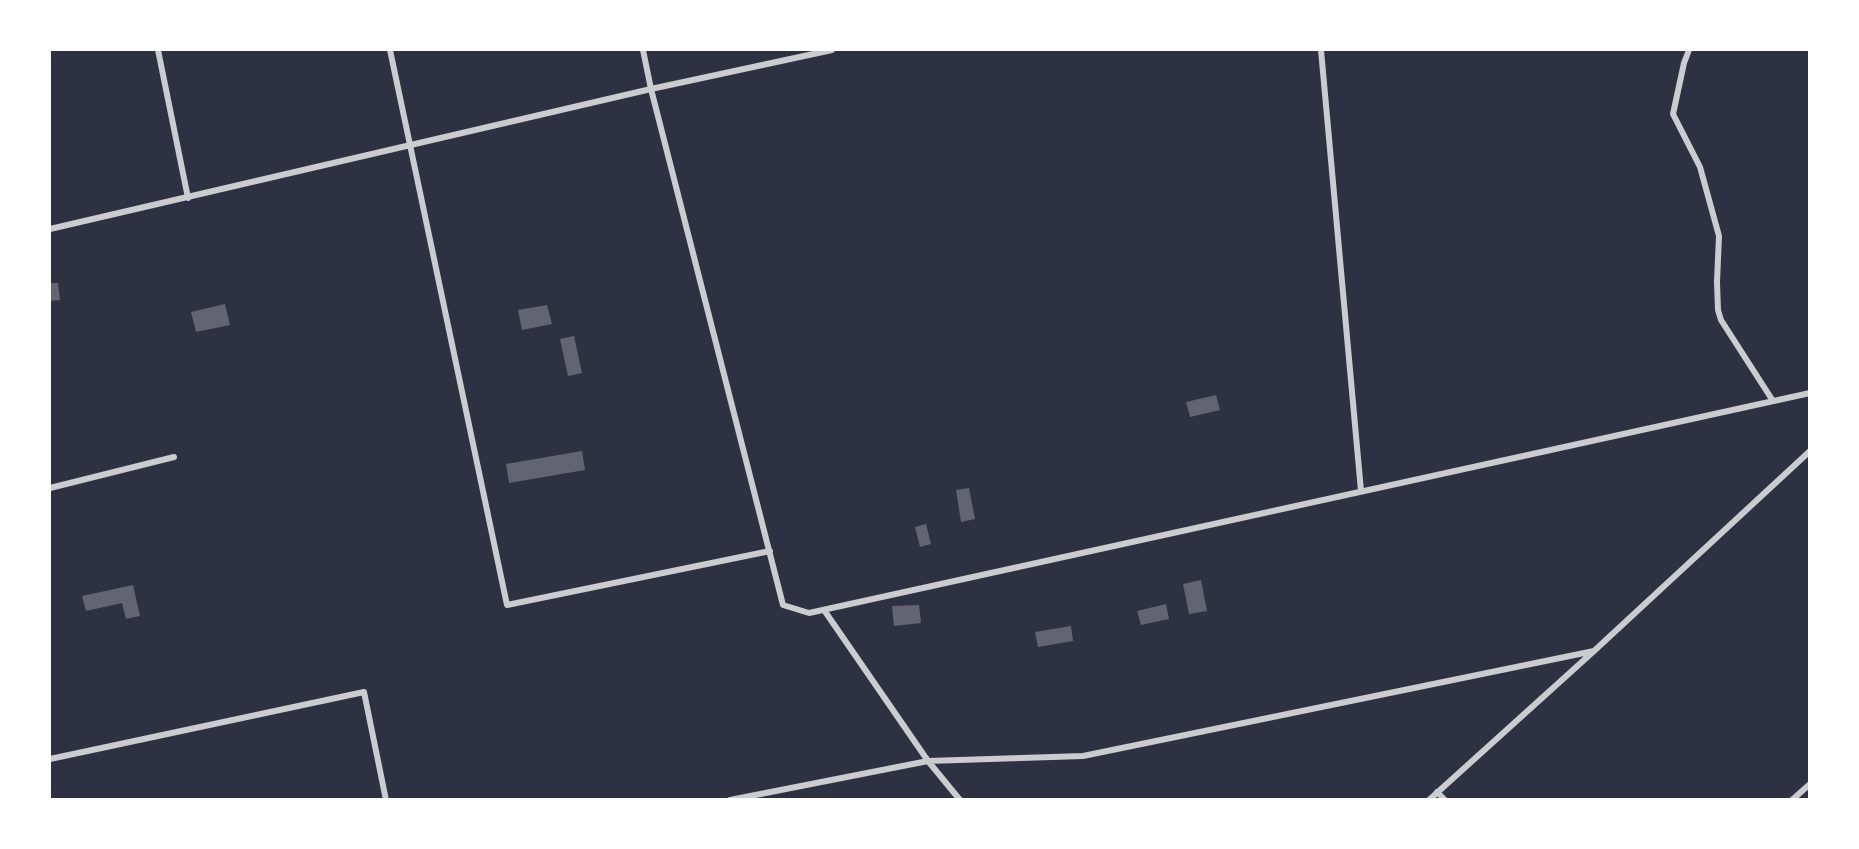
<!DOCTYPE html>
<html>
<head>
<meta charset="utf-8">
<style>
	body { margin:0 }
	#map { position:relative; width:1859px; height:849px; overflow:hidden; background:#2d3142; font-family:"Asap Condensed",sans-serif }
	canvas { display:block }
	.frame { position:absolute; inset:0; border:51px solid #fff; pointer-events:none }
</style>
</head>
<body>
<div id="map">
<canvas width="1859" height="849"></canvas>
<div class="frame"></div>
</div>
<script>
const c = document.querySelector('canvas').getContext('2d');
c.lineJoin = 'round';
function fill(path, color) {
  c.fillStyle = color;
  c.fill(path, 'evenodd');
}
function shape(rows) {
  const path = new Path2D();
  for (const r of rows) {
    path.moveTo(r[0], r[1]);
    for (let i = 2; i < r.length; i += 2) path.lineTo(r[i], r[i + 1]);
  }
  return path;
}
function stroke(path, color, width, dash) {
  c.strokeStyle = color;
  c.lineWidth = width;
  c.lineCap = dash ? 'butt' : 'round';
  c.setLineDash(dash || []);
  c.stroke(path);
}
const building = shape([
	[50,283,58,283,60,300,50,301],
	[225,304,230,325,196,332,191,312],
	[547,305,552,324,522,330,518,310],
	[574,336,582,373,568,376,560,339],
	[1216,395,1220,410,1190,417,1186,402],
	[582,451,585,470,509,483,506,464],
	[969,488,975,519,961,522,956,490],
	[926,524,931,544,920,547,915,527],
	[1201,580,1207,611,1189,614,1183,584],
	[133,585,140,616,126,619,122,603,86,611,82,596],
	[1166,604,1169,619,1141,625,1137,611],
	[919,605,921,623,894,626,892,606],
	[1071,626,1073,641,1038,647,1035,632]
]);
const minor = shape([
	[158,50,188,198],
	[390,50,507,605,770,551],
	[643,50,651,89,783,605,809,613,1810,393],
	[1321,50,1361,491],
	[1689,50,1684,63,1673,114,1700,167,1719,236,1717,282,1718,310,1721,320,1773,401],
	[50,229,651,89,832,50],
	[50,488,174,457],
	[824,610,928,761,960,800],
	[50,759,364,692,386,800],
	[1437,792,1445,800],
	[730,800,928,761,1083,756,1594,651],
	[1429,800,1594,651,1810,451],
	[1792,800,1810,784]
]);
fill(building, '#626471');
stroke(minor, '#caccd0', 6);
</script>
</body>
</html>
